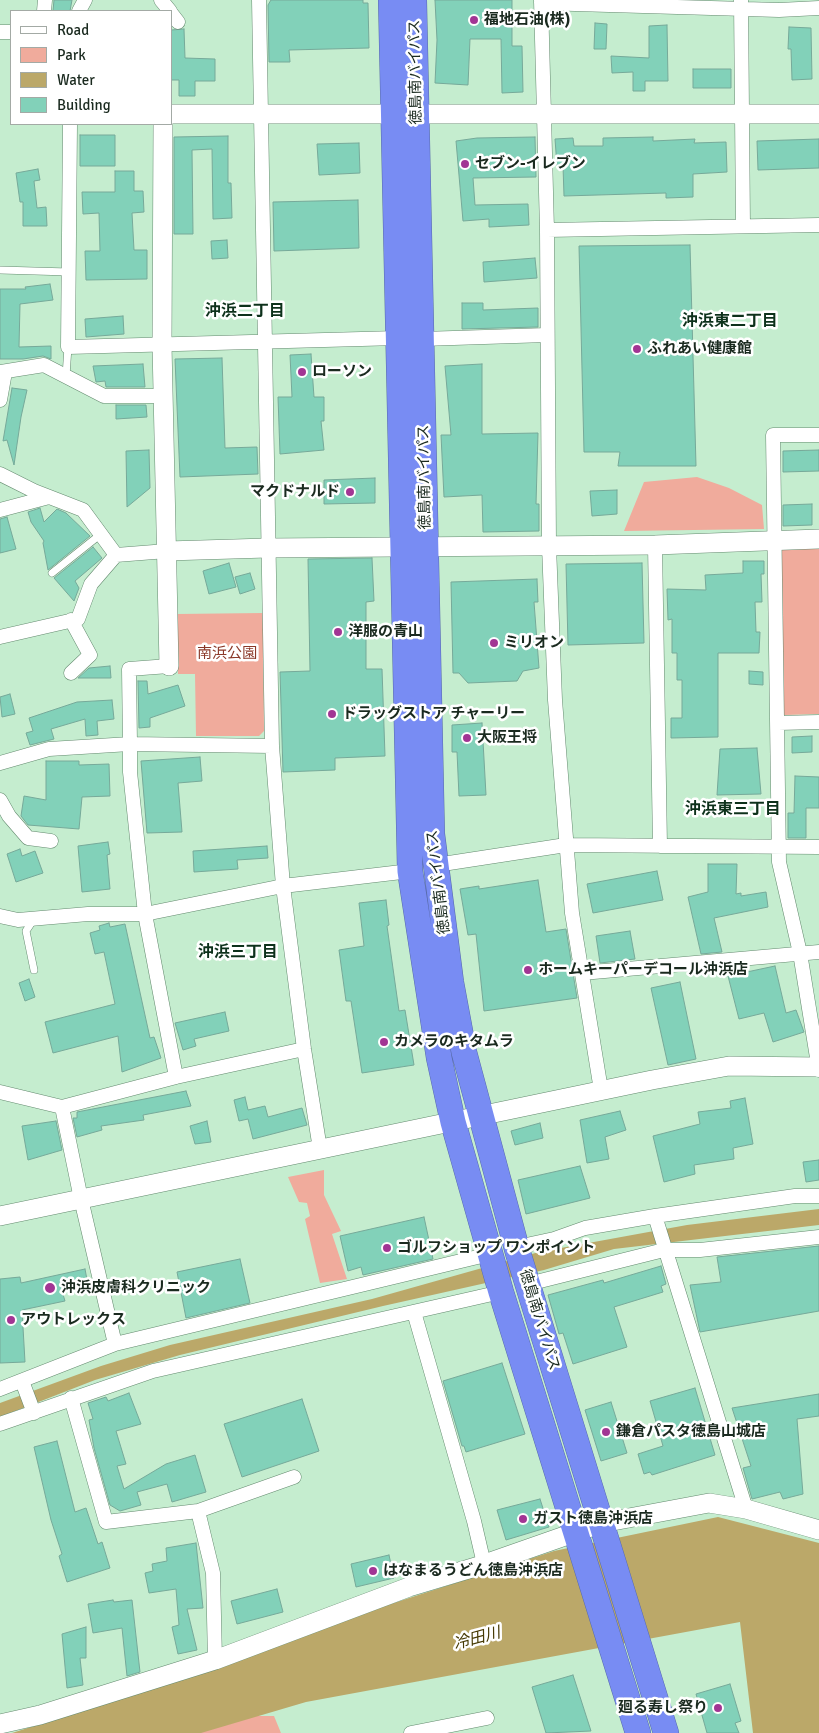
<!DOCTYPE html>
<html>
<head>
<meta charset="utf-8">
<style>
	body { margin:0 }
	#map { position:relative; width:819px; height:1733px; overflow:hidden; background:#c5edcf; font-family:Signika,sans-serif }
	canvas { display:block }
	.legend { position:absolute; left:10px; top:10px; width:162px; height:115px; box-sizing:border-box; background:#fff; border:1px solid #a3aaa5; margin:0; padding:6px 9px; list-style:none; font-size:15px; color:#1a2a1f }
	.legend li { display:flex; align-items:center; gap:10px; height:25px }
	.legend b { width:25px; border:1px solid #a3aaa5 }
</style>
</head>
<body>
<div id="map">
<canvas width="819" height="1733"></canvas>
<ul class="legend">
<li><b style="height:6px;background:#fff"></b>Road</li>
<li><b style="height:14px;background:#f0ab9c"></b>Park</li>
<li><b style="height:14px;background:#bba869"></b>Water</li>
<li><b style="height:14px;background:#82d1b9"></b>Building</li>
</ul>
</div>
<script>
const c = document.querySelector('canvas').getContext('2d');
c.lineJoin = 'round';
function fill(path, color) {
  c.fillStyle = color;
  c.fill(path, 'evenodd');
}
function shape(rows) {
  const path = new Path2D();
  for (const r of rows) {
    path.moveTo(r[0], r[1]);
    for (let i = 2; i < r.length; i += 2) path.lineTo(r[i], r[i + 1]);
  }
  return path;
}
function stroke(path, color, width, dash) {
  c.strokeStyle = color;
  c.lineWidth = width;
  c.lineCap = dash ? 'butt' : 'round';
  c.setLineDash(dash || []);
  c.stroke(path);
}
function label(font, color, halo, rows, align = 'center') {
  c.font = font + ' Signika,"Noto Sans JP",sans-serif';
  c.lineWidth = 5;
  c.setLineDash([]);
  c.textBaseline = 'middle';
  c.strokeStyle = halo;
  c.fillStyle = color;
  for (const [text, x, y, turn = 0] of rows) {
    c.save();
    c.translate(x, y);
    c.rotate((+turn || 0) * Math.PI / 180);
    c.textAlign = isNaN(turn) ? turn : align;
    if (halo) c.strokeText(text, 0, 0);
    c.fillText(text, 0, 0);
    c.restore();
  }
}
const green = shape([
	[697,477,729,488,762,505,764,529,624,531,644,482],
	[778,546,819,546,819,714,784,715],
	[263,613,264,731,259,736,196,736,195,674,178,674,177,614],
	[324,1170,324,1195,341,1231,332,1234,347,1279,320,1283,305,1219,310,1216,307,1203,299,1202,288,1177],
	[256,1716,274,1716,281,1733,198,1733]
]);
const water = shape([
	[819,1209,819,1225,614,1249,544,1270,383,1306,180,1355,95,1380,0,1417,0,1403,101,1366,170,1345,372,1299,539,1252,687,1225],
	[718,1517,819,1543,819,1733,753,1733,740,1622,306,1702,201,1733,12,1733,210,1670,363,1613,554,1551]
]);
const building = shape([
	[54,0,72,0,70,11,53,11,54,0],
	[271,0,363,0,363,3,368,3,369,48,289,50,290,62,269,62,268,5,271,0],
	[435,0,512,0,512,46,522,46,523,92,502,93,501,39,470,39,468,85,435,83,437,40,435,0],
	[595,23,607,24,606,49,594,49,595,23],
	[667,25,668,81,645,81,645,91,633,91,633,72,612,73,611,56,649,58,649,26,667,25],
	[789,27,811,28,812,79,792,80,791,49,788,49,789,27],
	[184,29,185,58,215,59,215,81,195,81,195,96,179,96,179,80,171,80,171,30,184,29],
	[693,69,731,69,731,88,693,88,693,69],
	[80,135,115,135,115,166,80,166,80,135],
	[228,136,228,183,231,183,232,218,213,219,212,149,192,150,193,234,174,234,174,137,228,136],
	[535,137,536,177,473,178,475,205,528,204,529,225,489,227,489,219,463,221,456,141,477,138,535,137],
	[653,137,653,141,695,139,694,143,726,142,727,172,693,174,693,197,666,198,666,193,564,196,563,166,557,166,555,139,573,138,574,146,603,146,603,138,653,137],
	[819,139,819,168,758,170,757,141,819,139],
	[359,143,360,173,319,175,317,144,359,143],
	[38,169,40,180,34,181,37,208,46,207,47,226,23,226,23,202,20,202,16,173,38,169],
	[115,171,134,171,134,191,143,191,144,212,132,213,134,250,147,250,147,279,86,280,85,251,100,251,99,213,83,214,82,192,115,192,115,171],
	[358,200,359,248,274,251,273,202,358,200],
	[227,240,228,258,212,259,211,241,227,240],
	[690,245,696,466,618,466,620,452,584,452,579,246,690,245],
	[535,258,537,278,484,282,483,262,535,258],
	[50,284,53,300,20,304,19,347,51,346,51,359,43,356,23,359,0,359,0,289,26,289,25,287,50,284],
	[462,303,483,303,483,310,538,308,538,327,462,329,462,303],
	[123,316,124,334,86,337,85,319,123,316],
	[311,354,314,397,324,397,324,421,321,421,324,450,280,454,278,397,292,397,290,355,311,354],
	[222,358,225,448,257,447,258,474,180,477,175,359,222,358],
	[143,364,145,387,106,387,105,381,96,382,93,366,143,364],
	[482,364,482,434,538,433,536,504,539,504,539,531,483,532,482,495,444,497,441,435,451,435,445,366,482,364],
	[12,388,27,390,21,417,14,465,7,440,3,441,12,388],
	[116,405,146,405,147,417,116,419,116,405],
	[149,450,150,488,127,507,126,451,149,450],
	[819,450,819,471,783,472,783,451,819,450],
	[375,478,375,503,324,504,324,480,375,478],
	[617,490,617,514,592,516,590,491,617,490],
	[812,504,812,525,783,526,783,505,812,504],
	[40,508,44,522,57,509,66,513,90,536,48,570,43,543,44,541,31,522,28,512,40,508],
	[7,517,16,549,0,553,0,519,7,517],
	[93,547,102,558,75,581,79,588,74,601,54,578,93,547],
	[372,558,374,601,366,602,366,669,382,669,385,756,335,758,335,770,283,772,280,672,310,671,308,559,372,558],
	[743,561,764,561,764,574,761,574,762,602,755,602,756,632,760,632,759,653,718,653,718,737,671,738,671,718,682,718,682,680,677,680,677,653,672,653,672,619,668,620,667,589,706,590,705,575,743,573,743,561],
	[229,563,236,587,209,594,203,571,229,563],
	[642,563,644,643,568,645,566,564,642,563],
	[250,573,255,589,240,594,235,577,250,573],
	[537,579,538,602,534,602,539,668,523,671,517,681,468,683,459,673,453,673,451,582,537,579],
	[110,666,111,678,78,678,89,668,110,666],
	[749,671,763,672,763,685,749,684,749,671],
	[138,681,147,681,148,694,178,685,185,706,150,718,150,727,139,728,138,681],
	[10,694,15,714,2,717,0,697,10,694],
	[112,700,114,719,97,721,98,735,86,736,85,719,51,729,54,739,30,745,26,733,33,731,29,718,77,702,112,700],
	[482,723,486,795,459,796,457,752,452,752,452,725,482,723],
	[812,736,812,752,792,753,792,737,812,736],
	[757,748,761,794,717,795,720,749,757,748],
	[200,757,202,781,178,783,182,832,147,833,141,761,200,757],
	[46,761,79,761,79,765,109,764,110,796,82,797,79,829,28,825,21,816,24,796,46,800,46,761],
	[795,776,819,777,819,808,806,808,806,838,788,838,788,813,794,813,795,776],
	[108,842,110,854,107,855,110,889,82,892,78,846,108,842],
	[267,846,268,858,237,860,238,869,194,872,193,851,267,846],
	[20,849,22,856,35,851,43,873,16,882,7,854,20,849],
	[708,864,737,864,736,894,741,893,741,896,766,892,768,907,714,918,722,952,701,954,688,897,708,892,708,864],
	[657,871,663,900,593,913,587,884,657,871],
	[538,880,546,932,566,929,577,998,484,1011,476,934,468,935,460,889,479,886,479,889,538,880],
	[386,900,389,925,387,926,399,1011,405,1010,414,1065,362,1073,351,1001,346,1001,339,950,364,946,359,903,386,900],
	[109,923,110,927,125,924,150,1038,154,1037,161,1058,122,1072,118,1036,53,1053,45,1022,115,1004,104,952,95,954,90,933,100,930,99,926,109,923],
	[630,931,635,959,600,963,596,936,630,931],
	[775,966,786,1013,796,1010,804,1032,773,1042,764,1013,739,1019,728,976,775,966],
	[29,979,35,997,25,1001,19,983,29,979],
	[680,982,696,1059,668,1065,651,988,680,982],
	[225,1012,229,1031,194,1039,196,1046,183,1050,175,1023,225,1012],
	[186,1091,191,1106,143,1115,144,1120,101,1126,102,1130,77,1137,73,1118,77,1118,77,1112,186,1091],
	[245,1097,248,1110,265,1106,268,1117,302,1108,307,1125,253,1139,248,1119,239,1121,234,1100,245,1097],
	[745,1098,753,1144,733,1148,734,1159,694,1165,695,1174,664,1182,653,1136,700,1124,698,1112,731,1108,730,1101,745,1098],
	[620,1111,626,1130,605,1137,609,1159,587,1163,580,1120,620,1111],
	[56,1121,62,1150,28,1160,22,1126,56,1121],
	[207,1121,211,1142,195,1144,190,1126,207,1121],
	[540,1123,543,1138,515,1145,511,1131,540,1123],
	[819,1160,819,1180,806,1182,803,1162,819,1160],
	[580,1166,590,1198,526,1214,518,1180,580,1166],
	[424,1217,433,1259,363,1275,361,1267,348,1271,340,1236,424,1217],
	[819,1246,819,1311,700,1332,690,1285,721,1282,717,1257,819,1246],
	[240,1259,250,1303,186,1318,177,1272,240,1259],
	[661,1266,666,1284,661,1286,663,1292,614,1307,627,1347,573,1364,563,1333,559,1334,548,1295,603,1280,604,1283,661,1266],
	[85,1269,88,1285,62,1291,65,1301,22,1310,25,1362,0,1363,0,1279,20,1277,21,1283,85,1269],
	[502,1363,525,1434,466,1452,464,1446,462,1446,443,1381,502,1363],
	[695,1388,715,1455,652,1475,650,1472,644,1474,638,1454,663,1446,650,1401,695,1388],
	[129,1393,141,1424,116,1431,126,1464,117,1466,124,1489,166,1464,195,1455,206,1492,172,1502,167,1484,137,1492,141,1505,120,1511,110,1505,94,1448,89,1420,93,1419,88,1403,106,1397,108,1401,129,1393],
	[819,1394,819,1416,797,1419,803,1494,783,1499,780,1492,752,1499,743,1468,751,1466,732,1408,819,1394],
	[302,1399,319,1451,242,1477,224,1424,302,1399],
	[611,1402,627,1453,601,1461,585,1410,611,1402],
	[57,1441,75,1512,86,1508,98,1544,102,1542,110,1568,67,1582,59,1556,62,1554,51,1520,34,1447,57,1441],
	[540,1499,549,1527,506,1540,497,1510,540,1499],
	[196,1543,203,1608,187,1609,197,1650,178,1654,172,1627,179,1625,176,1589,149,1593,145,1573,153,1571,152,1564,167,1561,166,1548,196,1543],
	[389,1555,394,1578,356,1587,351,1564,389,1555],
	[277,1589,283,1612,237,1624,231,1601,277,1589],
	[113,1600,114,1602,132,1600,140,1672,127,1676,122,1628,93,1633,88,1604,113,1600],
	[86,1627,86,1658,80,1658,83,1685,67,1688,62,1634,86,1627],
	[573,1675,591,1731,546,1733,532,1687,573,1675],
	[730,1684,741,1721,735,1723,739,1733,707,1733,696,1694,730,1684]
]);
const lane = shape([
	[0,270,69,272],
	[66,376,68,347],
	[52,573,101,534],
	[34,919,26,931,34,970]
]);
const street = shape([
	[161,0,170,11],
	[259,0,272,746,283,886,304,1049,320,1149],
	[541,0,547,230,549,546,555,700,572,913,601,1090],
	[741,0,743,226],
	[541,3,779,10,819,8],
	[44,11,45,0],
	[79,11,85,0],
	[171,13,178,22],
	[0,32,11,32],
	[70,124,68,347,398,338],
	[547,230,819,225],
	[422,339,547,335],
	[0,372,44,365,104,396,163,396],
	[0,400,5,372],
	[819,435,773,435,779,862,800,953,819,1070],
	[0,474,34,491,83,510,116,555,167,551],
	[0,510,49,497],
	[655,545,660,846],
	[71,620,90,655,71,673],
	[0,637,78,619,91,584,116,555],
	[169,666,129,669,130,744,130,772,145,914,176,1077],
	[778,723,819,722],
	[0,763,49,749,130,744,272,746],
	[0,800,9,816,28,838,51,841],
	[436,865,566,845,819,847],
	[0,916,18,920,88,914,145,914,283,886,410,871],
	[582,973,819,952],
	[0,1092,62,1107],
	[655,1216,746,1509],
	[517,1247,554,1239,585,1228,655,1216,795,1196,819,1196],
	[528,1284,664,1250,700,1250,819,1237],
	[414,1312,474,1521,484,1564],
	[115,1344,81,1199,62,1107,176,1077,304,1049],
	[22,1381,34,1413],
	[0,1389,115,1344,490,1254],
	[71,1398,106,1522,198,1511,213,1573,215,1660],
	[0,1424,153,1371,501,1292],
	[198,1511,294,1477],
	[411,1733,487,1718]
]);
const secondary = shape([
	[171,114,819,114],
	[163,124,162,345,169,666],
	[167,551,267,548,655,545,819,539],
	[0,1216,652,1080,729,1066,819,1067],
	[0,1724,40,1715,215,1660,409,1587,482,1565,602,1523,709,1503,746,1509,819,1530]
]);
const highway = shape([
	[391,0,410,871,439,1058,453,1122,501,1292,638,1733],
	[414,0,432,834,451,982,464,1052,518,1253,666,1733]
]);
const markers = [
	[474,20,5,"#a23594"],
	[465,164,5,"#a23594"],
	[637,349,5,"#a23594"],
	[302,372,5,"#a23594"],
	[350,492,5,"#a23594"],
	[338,632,5,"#a23594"],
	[494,643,5,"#a23594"],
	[332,714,5,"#a23594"],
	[467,738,5,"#a23594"],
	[528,970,5,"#a23594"],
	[384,1042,5,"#a23594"],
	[387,1248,5,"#a23594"],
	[50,1288,6,"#a23594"],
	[11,1320,5,"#a23594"],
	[606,1432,5,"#a23594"],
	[523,1519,5,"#a23594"],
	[373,1571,5,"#a23594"],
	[718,1708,5,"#a23594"]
];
const poiNames = [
	["福地石油(株)",484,20],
	["セブン-イレブン",475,164],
	["ふれあい健康館",647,349],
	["ローソン",312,372],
	["マクドナルド",340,492,"right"],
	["洋服の青山",348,632],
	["ミリオン",504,643],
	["ドラッグストア チャーリー",342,714],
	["大阪王将",477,738],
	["ホームキーパーデコール沖浜店",538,970],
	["カメラのキタムラ",394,1042],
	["ゴルフショップ ワンポイント",397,1248],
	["沖浜皮膚科クリニック",61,1288],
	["アウトレックス",21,1320],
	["鎌倉パスタ徳島山城店",616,1432],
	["ガスト徳島沖浜店",533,1519],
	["はなまるうどん徳島沖浜店",383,1571],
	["廻る寿し祭り",708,1708,"right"]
];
const streetNames = [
	["徳島南バイパス",416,72,-91],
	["徳島南バイパス",425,477,-91],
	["徳島南バイパス",439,882,-97],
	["徳島南バイパス",539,1320,73]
];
const parkNames = [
	["南浜公園",227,654]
];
const neighbourhoodNames = [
	["沖浜二丁目",245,312],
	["沖浜東二丁目",730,322],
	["沖浜東三丁目",733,810],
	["沖浜三丁目",238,953]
];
const waterNames = [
	["冷田川",477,1639,-15]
];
fill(green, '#f0ab9c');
fill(water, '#bba869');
fill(building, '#82d1b9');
stroke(building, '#76a999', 1);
stroke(lane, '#648a6f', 8);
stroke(street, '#648a6f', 15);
stroke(secondary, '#648a6f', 20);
stroke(highway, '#576aa9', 26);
stroke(lane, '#fff', 7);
stroke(street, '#fff', 14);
stroke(secondary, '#fff', 19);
stroke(highway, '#788cf3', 25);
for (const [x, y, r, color] of markers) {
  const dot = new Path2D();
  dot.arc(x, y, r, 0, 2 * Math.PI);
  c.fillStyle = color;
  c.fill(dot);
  stroke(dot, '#fff', 2);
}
label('bold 15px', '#1a2a1f', '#fff', poiNames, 'left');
label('15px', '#1a2a1f', '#fff', streetNames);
label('15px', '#8b3929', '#fff', parkNames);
label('bold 16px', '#0d311b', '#fff', neighbourhoodNames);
label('italic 16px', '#463903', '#fff', waterNames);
</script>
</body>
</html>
